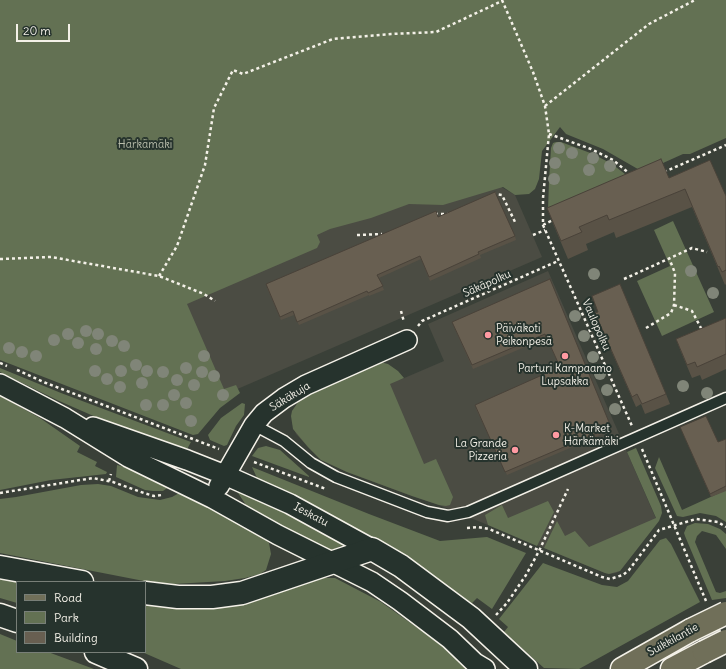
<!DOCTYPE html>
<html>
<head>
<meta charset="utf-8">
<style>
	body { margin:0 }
	#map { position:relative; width:726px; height:669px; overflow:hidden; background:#3a4038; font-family:Delius,sans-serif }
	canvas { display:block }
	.legend { position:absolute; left:16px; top:581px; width:130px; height:72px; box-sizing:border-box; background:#26332d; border:1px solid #787f78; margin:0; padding:5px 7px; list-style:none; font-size:12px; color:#f4f1e8 }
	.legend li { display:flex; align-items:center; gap:8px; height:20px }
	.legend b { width:20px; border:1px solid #787f78 }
	.scale { position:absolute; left:16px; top:24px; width:54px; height:18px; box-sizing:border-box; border:2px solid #f4f1e8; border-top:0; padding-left:5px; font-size:12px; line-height:14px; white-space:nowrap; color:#f4f1e8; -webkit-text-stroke:3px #26332d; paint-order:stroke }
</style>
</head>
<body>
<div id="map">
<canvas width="726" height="669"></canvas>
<ul class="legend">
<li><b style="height:5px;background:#706f59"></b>Road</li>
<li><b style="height:11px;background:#637153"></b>Park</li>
<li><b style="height:11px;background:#685f51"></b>Building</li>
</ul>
<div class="scale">20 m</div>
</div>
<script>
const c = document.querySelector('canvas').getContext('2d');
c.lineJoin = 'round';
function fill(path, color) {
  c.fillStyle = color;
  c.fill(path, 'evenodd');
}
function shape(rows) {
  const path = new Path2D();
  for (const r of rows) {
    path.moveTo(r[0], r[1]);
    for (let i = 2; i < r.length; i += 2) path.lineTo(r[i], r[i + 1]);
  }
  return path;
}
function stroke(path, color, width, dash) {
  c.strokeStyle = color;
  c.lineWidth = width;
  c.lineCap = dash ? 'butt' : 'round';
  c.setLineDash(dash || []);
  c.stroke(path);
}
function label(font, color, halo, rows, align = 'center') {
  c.font = font + ' Delius,sans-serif';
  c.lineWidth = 4;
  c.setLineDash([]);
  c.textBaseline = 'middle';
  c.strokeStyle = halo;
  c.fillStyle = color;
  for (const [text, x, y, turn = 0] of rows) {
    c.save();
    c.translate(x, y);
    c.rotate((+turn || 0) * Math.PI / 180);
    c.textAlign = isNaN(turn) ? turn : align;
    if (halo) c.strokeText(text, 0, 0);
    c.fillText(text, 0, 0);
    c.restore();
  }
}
const built = shape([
	[464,165,515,195,542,257,219,397,173,291],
	[548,271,657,521,620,571,616,573,609,574,605,573,439,505,412,496,347,472,321,460,308,447,296,434,292,423,292,411,299,401,402,379,444,361,428,324]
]);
const green = shape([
	[0,0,726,0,726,138,690,154,683,154,643,172,603,149,566,134,560,127,542,151,539,179,535,189,529,194,515,195,503,187,443,205,409,204,371,218,330,229,317,235,320,242,317,248,187,304,224,389,236,385,240,393,220,408,198,434,193,435,0,360],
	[556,142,561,142,593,154,612,164,625,174,630,181,552,215,549,213,548,210,549,181,551,148,553,143],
	[673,221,714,312,662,336,637,281,670,266,654,230],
	[380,362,388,364,398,371,404,378,390,384,424,464,436,459,453,497,450,505,446,506,439,505,412,496,347,472,321,460,308,447,293,429,291,416,292,411,299,401,310,393],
	[0,368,61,393,191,442,185,453,114,425,57,400,0,372],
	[0,396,40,418,80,446,77,452,97,462,95,466,107,472,106,474,51,480,0,490],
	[242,403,245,404,244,415,236,426,227,445,224,446,210,440,208,435,221,418],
	[266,446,280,450,309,476,309,477,252,456,258,448],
	[636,448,661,506,662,513,659,521,620,571,609,574,605,573,544,548,557,521,565,536,575,531,589,547,656,518,627,452],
	[659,457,682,510,726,490,726,522,716,516,700,513,683,517,677,516,655,468],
	[117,465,136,470,170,486,163,491,153,491,145,490,116,477],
	[252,467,369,514,440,541,487,537,526,553,492,609,477,598,472,603,269,486,257,478],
	[98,484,111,486,138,497,160,500,172,497,181,492,264,536,269,543,271,554,266,570,260,574,245,578,225,581,174,584,149,582,0,553,0,499,16,497,81,485],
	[241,490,345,541,343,545,330,551,323,550,252,511,246,505,238,493,238,491],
	[548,501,554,512,537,546,488,525,485,515,502,505,508,518],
	[695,523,708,524,720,529,726,534,726,549,716,535,702,531,697,536,695,542,716,592,720,593,726,591,726,598,712,600,685,536,684,533,687,526],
	[666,538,671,544,700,602,579,669,544,668,504,632,508,627,499,619,543,563,602,585,617,587,628,581,660,540],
	[0,575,38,582,17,582,17,603,0,598],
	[318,578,335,578,381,602,440,644,467,669,181,669,142,652,145,652,145,602],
	[0,634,17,641,17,652,48,652,94,669,0,669]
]);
const path = shape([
	[502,0,533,72,545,106,549,134,543,198,543,225,632,426],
	[545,106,649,24,695,0],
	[549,134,591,149,613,160,630,174],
	[664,172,726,145],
	[493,195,495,194,502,195,516,224],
	[435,214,448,214],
	[543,225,553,220],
	[357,235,382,234],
	[533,235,545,230],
	[0,259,51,257,159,276,204,294,215,301],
	[159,276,177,246,205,165,214,108,233,70,243,74,333,39,391,34,436,32,502,1],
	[624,279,692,248,707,252],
	[674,305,692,311,702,330],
	[401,311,404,322],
	[418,326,422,321,558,261],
	[646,328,671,313,674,305,675,273,669,258],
	[0,363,7,366],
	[17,370,46,383,219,449],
	[642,449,706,601],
	[254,462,326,489],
	[109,481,111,474],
	[0,493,93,478,113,482,144,493,154,496,162,495],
	[467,528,478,527,489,529,602,577,610,579,623,575,629,570,659,530,696,519,718,522,726,527],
	[496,615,507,603,526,575,539,551,568,489]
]);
const service = shape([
	[254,425,284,441,311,463,336,477,427,512,448,516,468,512,726,398]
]);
const minor = shape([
	[0,384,65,418,128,457,212,498,278,535,372,582,400,601,450,639,475,663,485,669],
	[93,427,187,460,225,475,290,504,372,549],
	[219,486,254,425,264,413,284,398,306,385,407,340]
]);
const secondary = shape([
	[0,567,82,582],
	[145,593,178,597,212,597,242,593,372,549,401,566,471,618,526,669],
	[0,615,17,621],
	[96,652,136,669]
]);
const primary = shape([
	[622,669,691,630],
	[672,669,704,652]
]);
const primaryBridge = shape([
	[691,630,726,613],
	[704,652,726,641]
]);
const trees = [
	[559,148],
	[572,153],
	[593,158],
	[555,163],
	[610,166],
	[589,170],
	[554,179],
	[691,271],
	[594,274],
	[713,293],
	[575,316],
	[86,331],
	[68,334],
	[98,334],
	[584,336],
	[54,340],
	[112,341],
	[78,343],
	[124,346],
	[9,348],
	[96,349],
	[22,352],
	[36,356],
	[204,356],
	[593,357],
	[136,365],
	[186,368],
	[95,371],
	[121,371],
	[147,371],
	[163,372],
	[202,372],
	[600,374],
	[214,376],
	[107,379],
	[177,380],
	[142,383],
	[194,385],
	[683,386],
	[120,387],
	[607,390],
	[707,393],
	[174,395],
	[223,395],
	[186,403],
	[146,405],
	[163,405],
	[615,409],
	[191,421]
];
const wall = shape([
	[669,178,726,196,726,284,725,285,692,207,616,238,614,232,586,244,588,250,568,259,554,226,547,208],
	[438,217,515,236,516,240,480,255,481,258,430,281,421,259,379,278,384,290,369,296,369,295,299,325,294,315,281,320,267,288],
	[550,279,612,430,507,475,476,409,560,367,546,338,473,369,453,325],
	[592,296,666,394,670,404,645,414,641,404,636,407,599,323,595,313,598,312],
	[726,318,726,369,702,380,700,375,692,378,681,352,676,339],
	[682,431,718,442,726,439,726,491,711,497]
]);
const building = shape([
	[661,159,669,178,710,160,726,196,726,271,726,270,722,272,719,266,718,267,685,189,609,220,607,215,579,227,582,232,561,241,547,208,661,159],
	[495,192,515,236,478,252,479,254,429,277,420,256,377,275,383,286,368,293,367,291,297,322,293,311,280,317,266,284,436,211,438,217,495,192],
	[550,279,611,427,505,472,475,405,560,367,545,334,472,365,452,322,550,279],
	[620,284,666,394,642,404,637,394,632,397,595,313,598,312,592,296,620,284],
	[726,318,726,354,697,367,695,362,687,365,676,339,726,318],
	[706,416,718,442,726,439,726,486,710,494,680,427,706,416]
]);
const markers = [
	[488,335,4,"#ff9aa2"],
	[565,356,4,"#ff9aa2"],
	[556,435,4,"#ff9aa2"],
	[515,450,4,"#ff9aa2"]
];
const parkNames = [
	["Härkämäki",145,145]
];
const streetNames = [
	["Säkäpolku",487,284,-24],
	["Vaulopolku",596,325,66],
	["Säkäkuja",290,397,-32],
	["Ieskatu",311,515,28],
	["Suikkilantie",673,640,-29]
];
const poiNames = [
	["Päiväkoti",496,329],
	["Peikonpesä",496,342],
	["Parturi Kampaamo",565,369,"center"],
	["Lupsakka",565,382,"center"],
	["K-Market",564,429],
	["Härkämäki",564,442],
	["La Grande",507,444,"right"],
	["Pizzeria",507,457,"right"]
];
fill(built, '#4b4c43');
fill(green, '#637153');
stroke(service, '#f4f1e8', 13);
stroke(minor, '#f4f1e8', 22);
stroke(secondary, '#f4f1e8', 25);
stroke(primary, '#f4f1e8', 25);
stroke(path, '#f4f1e8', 2.5, [3, 3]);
stroke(service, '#26332d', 10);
stroke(minor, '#26332d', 19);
stroke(secondary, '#26332d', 22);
stroke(primary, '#706f59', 22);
stroke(primaryBridge, '#f4f1e8', 25, []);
stroke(primaryBridge, '#706f59', 22);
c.fillStyle = '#808578';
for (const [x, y] of trees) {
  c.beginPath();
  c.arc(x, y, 6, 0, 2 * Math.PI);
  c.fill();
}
fill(wall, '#595246');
fill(building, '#685f51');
stroke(building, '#494239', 1);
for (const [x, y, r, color] of markers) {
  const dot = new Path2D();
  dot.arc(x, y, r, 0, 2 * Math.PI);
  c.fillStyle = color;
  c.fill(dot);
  stroke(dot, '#26332d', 1.5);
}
label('11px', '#babeac', '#26332d', parkNames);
label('11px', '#f4f1e8', '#26332d', streetNames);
label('11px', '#f4f1e8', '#26332d', poiNames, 'left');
</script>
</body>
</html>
